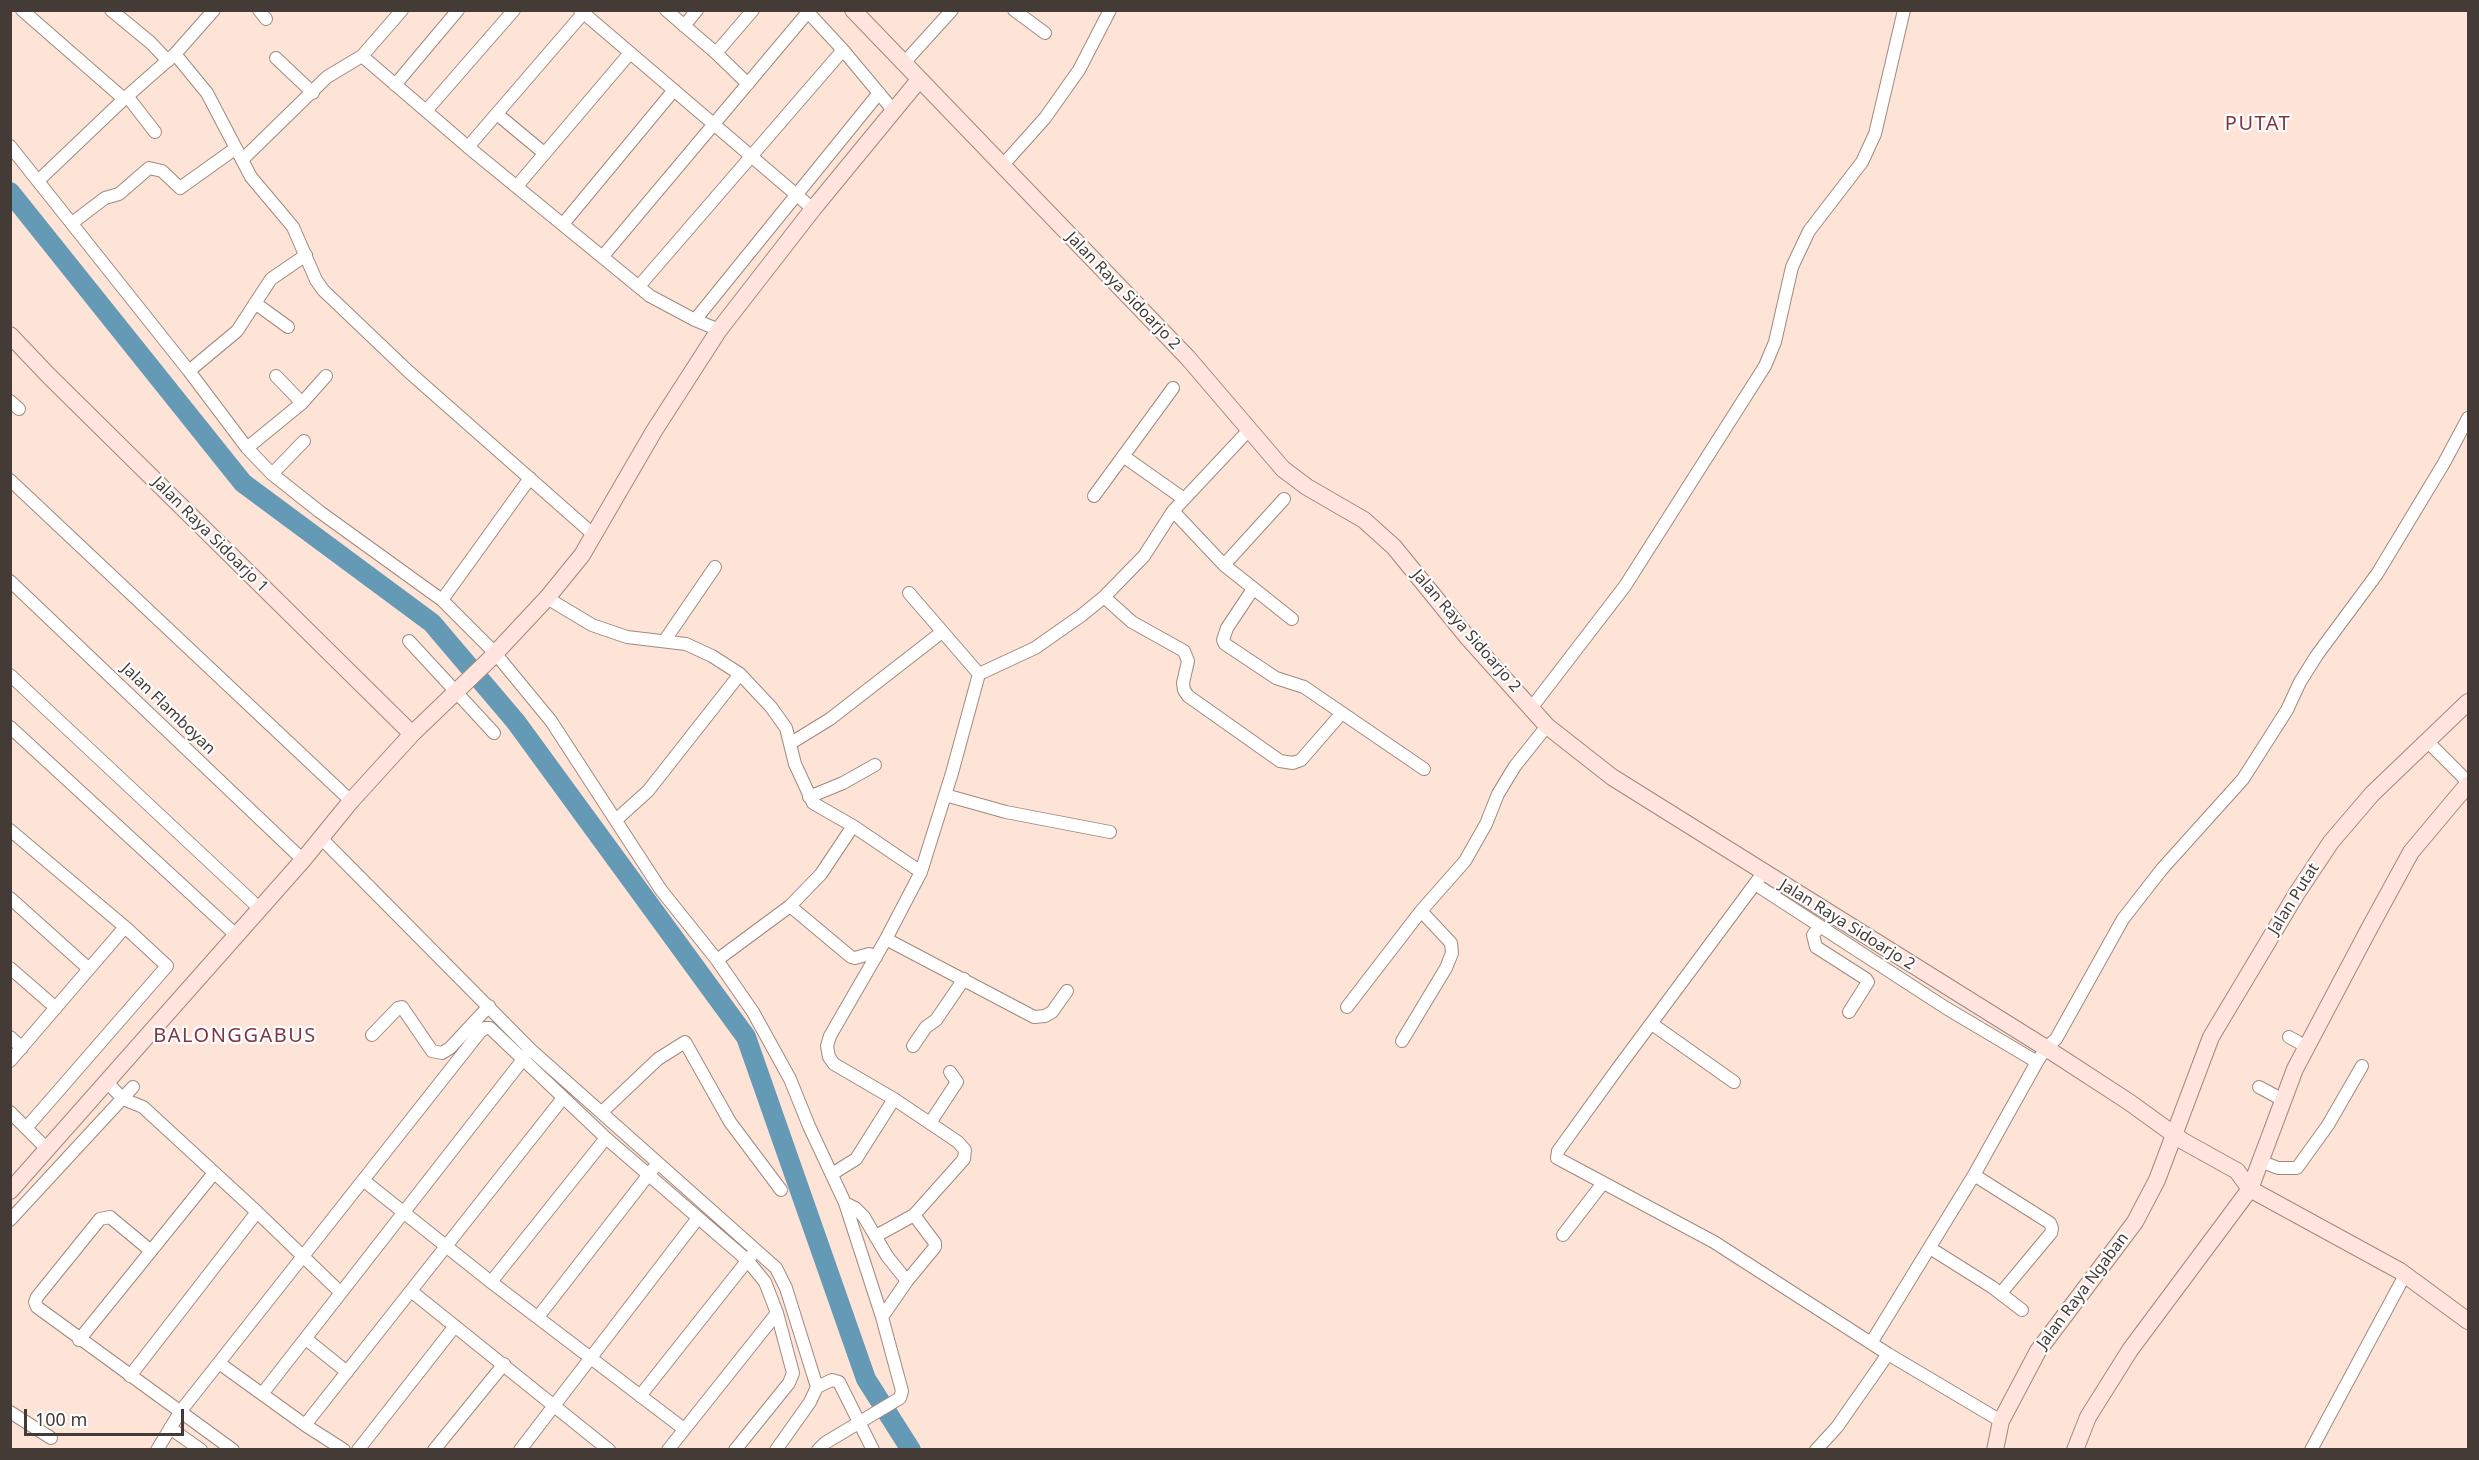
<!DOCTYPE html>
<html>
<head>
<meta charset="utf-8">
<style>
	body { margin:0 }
	#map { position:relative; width:2479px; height:1460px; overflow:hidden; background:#fde4d7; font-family:"Noto Sans",sans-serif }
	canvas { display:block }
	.frame { position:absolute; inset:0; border:12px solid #453b36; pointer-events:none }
	.scale { position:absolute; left:24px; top:1409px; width:160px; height:27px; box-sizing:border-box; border:3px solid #453b36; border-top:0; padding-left:8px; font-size:18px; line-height:21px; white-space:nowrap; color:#453b36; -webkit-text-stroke:4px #fff; paint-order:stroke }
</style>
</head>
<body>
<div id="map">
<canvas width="2479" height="1460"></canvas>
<div class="frame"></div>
<div class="scale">100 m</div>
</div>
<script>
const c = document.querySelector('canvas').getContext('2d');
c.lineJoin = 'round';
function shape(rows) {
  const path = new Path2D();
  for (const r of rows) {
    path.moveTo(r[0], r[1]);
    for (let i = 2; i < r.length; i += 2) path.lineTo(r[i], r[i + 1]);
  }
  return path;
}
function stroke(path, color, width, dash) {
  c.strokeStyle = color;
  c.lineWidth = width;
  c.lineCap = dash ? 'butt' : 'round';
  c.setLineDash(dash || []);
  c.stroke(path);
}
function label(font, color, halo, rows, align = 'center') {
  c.font = font + ' "Noto Sans",sans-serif';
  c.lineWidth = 4.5;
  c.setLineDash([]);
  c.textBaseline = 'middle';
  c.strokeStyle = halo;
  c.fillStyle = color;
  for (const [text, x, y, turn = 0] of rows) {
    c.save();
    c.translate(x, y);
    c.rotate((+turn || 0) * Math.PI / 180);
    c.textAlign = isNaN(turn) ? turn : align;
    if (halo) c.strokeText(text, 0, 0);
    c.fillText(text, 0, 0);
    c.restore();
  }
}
const river = shape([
	[10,192,243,483,432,623,516,722,746,1037,866,1379,911,1450]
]);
const street = shape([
	[22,10,124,99,175,54,207,93,251,177,293,227,316,280,323,290,409,372,594,535],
	[111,10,151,43,168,61],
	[259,10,266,19],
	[580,10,813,209],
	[666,10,716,53,748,84],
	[806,10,843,50,893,110],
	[1014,10,1045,33],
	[684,26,697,10],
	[716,53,753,10],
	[175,54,214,10],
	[362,56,468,147,650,296,695,320,719,330],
	[276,58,313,93],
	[903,64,952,10],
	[395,85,458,10],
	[127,96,155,132],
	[426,111,514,10],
	[497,114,544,153],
	[10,146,189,371,247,448,272,474,320,512,442,600,495,653,551,721,661,890,717,960,753,1012,790,1079,809,1126,845,1203,882,1317,902,1391,900,1398,825,1443,818,1450],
	[468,147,586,10],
	[242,160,327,77,362,56,402,10],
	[1002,166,1045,118,1079,70,1110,10],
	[39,180,124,99],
	[517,186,630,53],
	[72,223,105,198,119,194,149,168,162,171,180,188,236,148],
	[563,224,674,90],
	[603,256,808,12],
	[640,285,843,50],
	[255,303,288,327],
	[695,320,879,93],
	[189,371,237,331,271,279,306,255],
	[276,376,302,403],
	[10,401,19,409],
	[247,448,302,403,326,376],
	[1123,456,1184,499],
	[272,474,304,441],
	[10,480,351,801],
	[1094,496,1173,388],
	[1284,499,1224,565,1292,619],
	[1173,511,1224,565],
	[10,581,303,860],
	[1253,589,1227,628,1223,640,1225,644,1276,678,1304,687,1424,769],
	[909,593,979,674],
	[1104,597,1132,622,1184,651,1188,661,1183,683,1184,690,1188,696,1280,761,1293,763,1301,760,1341,714],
	[547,598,592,625,627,637,686,644,712,656,740,674,771,707,786,728,795,764,813,803,853,826,921,872],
	[442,600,530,478],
	[665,640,715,567],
	[409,641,494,733],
	[10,675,259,908],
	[1532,707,1625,586,1765,366,1775,342,1792,267,1809,231,1862,162,1875,134,1904,10],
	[10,727,236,935],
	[2427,741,2468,782],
	[791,743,830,719,942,632],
	[945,795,1006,812,1110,832],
	[809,797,843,783,875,765],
	[617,819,648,791,740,674],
	[10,830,125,927,167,966,27,1127],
	[321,838,531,1050,776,1268,786,1288,817,1387],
	[1763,873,1618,1068,1558,1151,1557,1158,1714,1242,1888,1354,2001,1421],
	[1755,884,1946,1008,2037,1062],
	[10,898,89,969],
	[790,906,851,957,855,958,869,954,876,957],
	[1820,926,1813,935,1816,947,1866,979,1868,982,1849,1012],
	[886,939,1034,1017,1045,1016,1052,1012,1067,991],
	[717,960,790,906,821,874,853,826],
	[10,968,56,1008],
	[1347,1007,1421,911,1465,861,1486,824,1498,794,1515,766,1547,726],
	[1652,1024,1734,1082],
	[372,1035,398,1008,402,1007,432,1051,442,1053,450,1048,489,1006],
	[10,1037,22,1048],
	[2289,1037,2307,1047],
	[1402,1041,1446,968,1452,953,1451,943,1421,911],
	[913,1046,926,1027,936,1020,964,979],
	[10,1061,125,927],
	[106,1081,123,1099,143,1107,257,1212,340,1292],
	[2259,1087,2283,1100],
	[10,1112,48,1150],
	[602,1112,658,1059,685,1042,730,1122,781,1190],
	[930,1123,957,1082,950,1072],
	[2260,1161,2278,1168,2297,1168,2328,1125,2362,1066],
	[832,1174,856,1159,894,1099],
	[1974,1175,2050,1223,2052,1228,2051,1233,2001,1293],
	[363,1180,491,1282,684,1429],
	[845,1203,855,1208,864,1217,887,1256,907,1281],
	[10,1220,133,1087],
	[1563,1235,1603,1183],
	[876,1236,914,1215,964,1159,965,1150,958,1142,894,1099,834,1064,829,1057,827,1046,830,1036,886,939,921,872,952,773,979,674,1035,648,1082,615,1104,597,1144,556,1173,511,1248,431],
	[1930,1248,1992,1287,2022,1310],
	[151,1251,110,1217,100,1219,37,1297,35,1302,37,1307,233,1450],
	[491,1282,606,1138],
	[411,1291,609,1450],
	[538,1317,653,1169],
	[882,1317,907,1281,935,1247,935,1243,914,1215],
	[306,1339,347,1372],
	[79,1340,214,1173],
	[1871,1343,1974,1175,2037,1062,2046,1048,2056,1039,2123,919,2162,869,2243,779,2287,710,2300,682,2317,655,2377,574,2444,463,2468,418],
	[219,1363,305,1425,344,1450],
	[130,1376,257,1212],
	[262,1394,528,1053],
	[640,1396,751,1256],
	[10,1412,51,1438],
	[305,1425,563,1098],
	[170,1428,201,1450],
	[157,1450,180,1412,480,1032,485,1028,490,1028,606,1138,747,1260,765,1282,777,1313,793,1373,789,1383,735,1450],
	[358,1450,455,1326],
	[434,1450,504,1364],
	[520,1450,698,1218],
	[668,1450,777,1313],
	[776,1450,810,1402,817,1387,832,1380,839,1382,873,1450],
	[1816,1450,1837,1427,1888,1354],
	[2311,1450,2405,1275]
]);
const secondary = shape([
	[853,10,1188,358,1283,469,1307,487,1364,520,1394,547,1468,638,1547,726,1612,777,2046,1048,2129,1102,2183,1141,2237,1171,2250,1189,2400,1271,2468,1321],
	[10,335,48,375,412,734],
	[10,1191,303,860,351,801,412,734,489,660,547,598,582,555,654,431,719,330,813,209,919,80],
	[1995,1450,2001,1421,2038,1351,2135,1222,2157,1180,2211,1037,2297,893,2331,842,2372,794,2468,702],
	[2075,1450,2088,1417,2130,1350,2250,1189,2295,1069,2369,929,2411,852,2468,784]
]);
const streetNames = [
	["Jalan Raya Sidoarjo 2",1123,291,46],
	["Jalan Raya Sidoarjo 1",210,535,45],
	["Jalan Raya Sidoarjo 2",1466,631,49],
	["Jalan Flamboyan",168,709,44],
	["Jalan Putat",2294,899,-58],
	["Jalan Raya Sidoarjo 2",1847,925,32],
	["Jalan Raya Ngaban",2083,1291,-53]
];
const quarterNames = [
	["PUTAT",2258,124],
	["BALONGGABUS",235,1036]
];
stroke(river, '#659ab6', 20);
stroke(street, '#a0897e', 14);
stroke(secondary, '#a0897e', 18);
stroke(street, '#fff', 12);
stroke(secondary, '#ffe5dd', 16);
label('16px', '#453b36', '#fff', streetNames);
c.letterSpacing = '1.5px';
label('20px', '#7e3644', '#fff', quarterNames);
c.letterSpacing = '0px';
</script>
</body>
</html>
